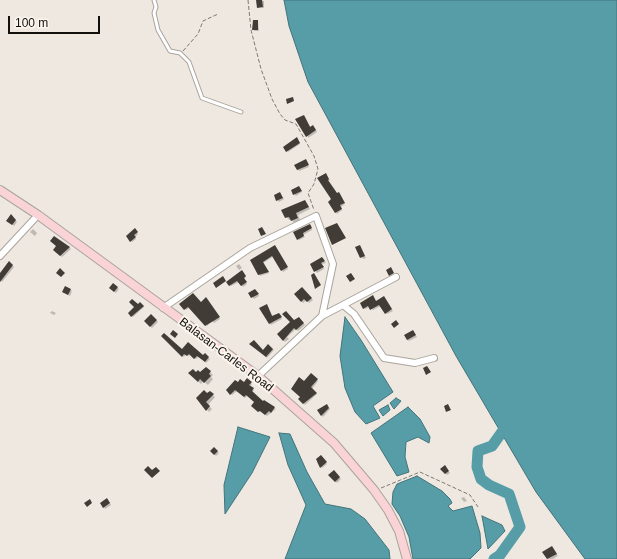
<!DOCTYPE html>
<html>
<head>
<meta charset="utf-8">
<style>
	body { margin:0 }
	#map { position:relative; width:617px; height:559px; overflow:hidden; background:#eee8e0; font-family:Arial,sans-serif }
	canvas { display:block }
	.scale { position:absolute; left:8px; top:16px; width:92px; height:18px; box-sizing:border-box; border:2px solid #12100d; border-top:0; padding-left:5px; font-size:12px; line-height:14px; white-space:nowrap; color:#12100d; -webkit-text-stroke:3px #fbf5ed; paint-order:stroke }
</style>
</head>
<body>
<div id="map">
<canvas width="617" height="559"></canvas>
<div class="scale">100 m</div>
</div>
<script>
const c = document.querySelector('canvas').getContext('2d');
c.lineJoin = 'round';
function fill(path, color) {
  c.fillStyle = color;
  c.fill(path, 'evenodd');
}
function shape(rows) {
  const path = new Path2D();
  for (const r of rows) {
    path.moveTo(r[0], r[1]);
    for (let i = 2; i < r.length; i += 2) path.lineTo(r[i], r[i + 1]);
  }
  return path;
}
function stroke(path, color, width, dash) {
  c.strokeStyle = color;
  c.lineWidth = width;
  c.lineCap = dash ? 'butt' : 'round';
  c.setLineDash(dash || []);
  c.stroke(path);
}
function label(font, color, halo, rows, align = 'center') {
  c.font = font + ' Arial,sans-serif';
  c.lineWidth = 4;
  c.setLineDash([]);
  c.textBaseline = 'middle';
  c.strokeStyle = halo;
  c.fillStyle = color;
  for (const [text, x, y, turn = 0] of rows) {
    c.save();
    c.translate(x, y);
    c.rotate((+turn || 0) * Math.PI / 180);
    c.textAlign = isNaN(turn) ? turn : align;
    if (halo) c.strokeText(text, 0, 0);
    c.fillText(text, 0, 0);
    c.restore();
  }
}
const water = shape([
	[284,0,617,0,617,559,585,559,536,492,456,356,308,82,289,26,284,0],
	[345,317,361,340,393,392,373,406,380,418,366,424,355,412,345,388,340,356,345,317],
	[396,398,401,401,394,409,390,403,396,398],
	[388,405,390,410,383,416,379,410,388,405],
	[408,407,420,419,430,437,429,443,418,437,406,442,405,457,409,472,397,476,371,433,408,407],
	[238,427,270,437,252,473,225,514,224,485,238,427],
	[279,433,290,434,307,472,325,504,351,509,365,519,389,550,390,559,285,559,306,505,288,465,279,433],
	[417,476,442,491,450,499,452,503,448,506,453,511,472,506,480,533,481,548,470,559,413,559,409,537,400,516,392,504,393,492,397,484,417,476],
	[482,516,502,525,505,531,488,549,482,516]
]);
const shadow = shape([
	[257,0,264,1,264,8,258,7],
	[258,21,259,31,255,31,253,30],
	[305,117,311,128,315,128,317,132,308,138],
	[298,140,300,144,288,152,287,151],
	[305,161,309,167,299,171,297,169],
	[325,174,330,180,328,181,337,194,340,194,345,204,341,207,342,210,337,214,329,202,333,200,319,178],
	[299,187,302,192,296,196,294,194],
	[280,193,284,199,279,202,277,200],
	[305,201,310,209,298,215,300,220,294,223,291,219,289,220,283,211],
	[11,216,17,222,14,226,9,222],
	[311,227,312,230,303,235,305,237,299,240,294,233],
	[33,229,37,233,35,236,30,232],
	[135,229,138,234,135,237,136,239,132,242,127,236],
	[57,246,69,247,71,249,62,257,56,251],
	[360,246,366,258,363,259,357,248],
	[276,248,288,269,283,272,274,256,263,263,269,273,260,276,252,260],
	[322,258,326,263,322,264,324,269,317,273,311,264],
	[9,262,14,267,2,282,0,280,0,274],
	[239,264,242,268,239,270,236,266],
	[243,273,246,277,244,279,247,284,243,287,239,282,231,286,229,285],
	[113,284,119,289,116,293,110,288],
	[302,288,313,300,309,303,307,300,303,303,295,294],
	[70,290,72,291,70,296,63,292],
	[256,292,259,296,254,299,249,293],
	[385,299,393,311,387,314,381,306,373,310,370,307,365,309,364,308],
	[207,300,220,319,214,323,212,321,207,326,190,307,186,310,180,304,201,303],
	[140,303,144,307,133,317,129,313],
	[268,307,273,317,280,315,282,319,271,325,261,309],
	[52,311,56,313,54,315,50,313],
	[151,315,158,322,152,328,145,321],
	[299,318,305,325,298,331,296,329,287,337,289,339,285,342,278,334],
	[413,331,417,337,409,341,407,340],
	[162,336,182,351,204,357,205,355,210,359,206,363,199,356,196,359,190,355,189,356,186,354,184,357],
	[251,344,263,352,268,345,274,350,267,358],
	[206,368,213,375,211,377,213,379,208,385,203,381,201,384,190,373,200,374],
	[311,375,318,381,312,389,317,394,305,405,300,399,304,383],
	[247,379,252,384,250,387,254,390,252,393,263,402,264,401,276,409,267,416,253,407,255,402,248,395,245,398,237,391,232,395,227,390,238,384,244,383],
	[210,392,215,397,208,405,212,409,209,412,197,398],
	[328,406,330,409,323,417,318,411],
	[214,448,219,453,216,456,211,451],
	[322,458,327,464,322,468,317,463],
	[445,467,450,473,447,475,442,469],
	[334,471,341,479,337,483,329,475],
	[464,497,467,501,464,502,461,498],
	[109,501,111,505,105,509,104,507],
	[553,549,558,556,553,559,548,559,544,553]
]);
const river = shape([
	[494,559,500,555,520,527,509,494,489,485,481,479,477,467,478,451,492,446,502,432]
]);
const building = shape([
	[256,0,262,0,263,7,257,8],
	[253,20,258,20,258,30,252,30],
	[293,97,294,101,287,104,286,99],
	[304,115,310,127,313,125,316,130,306,137,295,119],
	[297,137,300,143,286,152,283,147],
	[306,159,309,165,297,170,294,165],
	[326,173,329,179,328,180,337,193,339,192,345,203,340,205,342,209,335,213,328,202,331,199,317,178],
	[299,186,302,191,293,195,291,190],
	[280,192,283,198,276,201,274,195],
	[305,200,309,207,296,213,298,218,291,221,289,217,285,218,281,210],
	[11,214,16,220,12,225,6,221],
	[337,223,346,238,332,245,325,228],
	[310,224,312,228,303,233,304,236,297,240,293,232],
	[262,227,266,234,261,236,258,229],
	[135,228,138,232,134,235,136,237,130,242,126,236],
	[54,236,70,247,60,256,53,250,56,246,50,241],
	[275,245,288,267,281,271,272,256,263,262,269,272,258,275,250,260],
	[360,245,365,256,360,258,355,247],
	[322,257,325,261,321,263,324,267,314,272,310,264],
	[9,261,13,265,0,282,0,273],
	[391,267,394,273,389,276,386,270],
	[60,268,65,273,61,277,56,273],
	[242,270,246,276,244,278,247,282,241,286,237,281,229,286,226,282],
	[314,273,321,285,315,289,311,275],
	[351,273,355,279,350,282,346,276],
	[223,276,226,281,216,288,213,283],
	[113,283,118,287,114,292,109,288],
	[65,286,71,289,68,295,62,292],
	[302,287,312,298,307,302,304,299,301,302,294,294],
	[255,289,259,294,251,298,248,293],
	[193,293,201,302,206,297,220,317,205,326,188,307,184,310,179,304],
	[373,295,376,301,384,296,392,309,385,314,379,305,370,310,368,306,363,309,360,303],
	[132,299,138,304,140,302,144,306,131,317,128,313,134,307,129,302],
	[267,304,272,316,279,313,282,317,269,324,259,308],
	[286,311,294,320,299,317,304,323,296,330,294,328,283,341,277,334,290,322,282,314],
	[151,314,157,320,150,327,144,321],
	[396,320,399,324,394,328,391,324],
	[173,330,178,334,175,338,170,334],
	[413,330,416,335,407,340,404,335],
	[164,333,182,349,188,342,203,355,205,353,209,357,205,362,197,356,194,359,189,354,187,356,184,354,182,357,161,336],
	[254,340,263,350,268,344,273,349,266,357,249,344],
	[427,366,431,372,426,375,423,368],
	[206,367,211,371,209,374,211,376,204,383,200,379,198,382,188,373,193,369,196,372,198,370,200,372],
	[311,373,318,379,311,387,317,393,303,404,298,399,300,397,291,389,299,377,304,381],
	[247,378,252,382,249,385,254,388,252,391,263,401,264,400,275,407,271,413,269,411,265,415,260,411,258,412,251,406,254,402,246,395,244,397,235,390,230,395,226,390,235,380,238,382,240,379,244,382],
	[204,390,207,393,210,391,214,394,206,402,210,406,206,411,196,398],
	[327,404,329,408,321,416,317,410],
	[448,404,451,410,446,412,444,406],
	[214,447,218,451,214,455,210,451],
	[321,455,327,462,320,468,316,459],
	[445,465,449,471,445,474,440,469],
	[148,466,152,470,156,467,160,471,152,478,144,470],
	[334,470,340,477,335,482,328,475],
	[107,498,110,503,103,508,100,503],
	[90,499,92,503,87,507,84,503],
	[552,546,557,554,547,559,542,552]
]);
const path = shape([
	[248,0,251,30,261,69,272,99,280,114,285,120,296,124,314,156,318,169,314,184,308,193,314,210],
	[183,51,198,34,203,21,218,14],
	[381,488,420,472,470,495,478,507]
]);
const service = shape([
	[154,0,156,7,154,13,158,30,170,51,180,53,189,62,202,98,241,112]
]);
const minor = shape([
	[0,256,38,215],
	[343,305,354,314,384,358,415,363,434,358],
	[163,308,250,248,316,216,333,264,322,316,258,376],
	[322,316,396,277]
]);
const secondary = shape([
	[0,190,38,215,258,376,334,443,374,490,388,510,399,531,407,559]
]);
const streetNames = [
	["Balasan-Carles Road",226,355,37]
];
fill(water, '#579da8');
stroke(water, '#42737a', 1);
fill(shadow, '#0003');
stroke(river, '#579da8', 11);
fill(building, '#413d36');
stroke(service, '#a9a49d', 5);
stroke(minor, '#a9a49d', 8);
stroke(secondary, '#a9a49d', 10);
stroke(path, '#7d7973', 1, [4, 2]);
stroke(service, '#fff', 3);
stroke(minor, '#fff', 6);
stroke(secondary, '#f9d3d5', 8);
label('12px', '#12100d', '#fbf5ed', streetNames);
</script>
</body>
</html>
